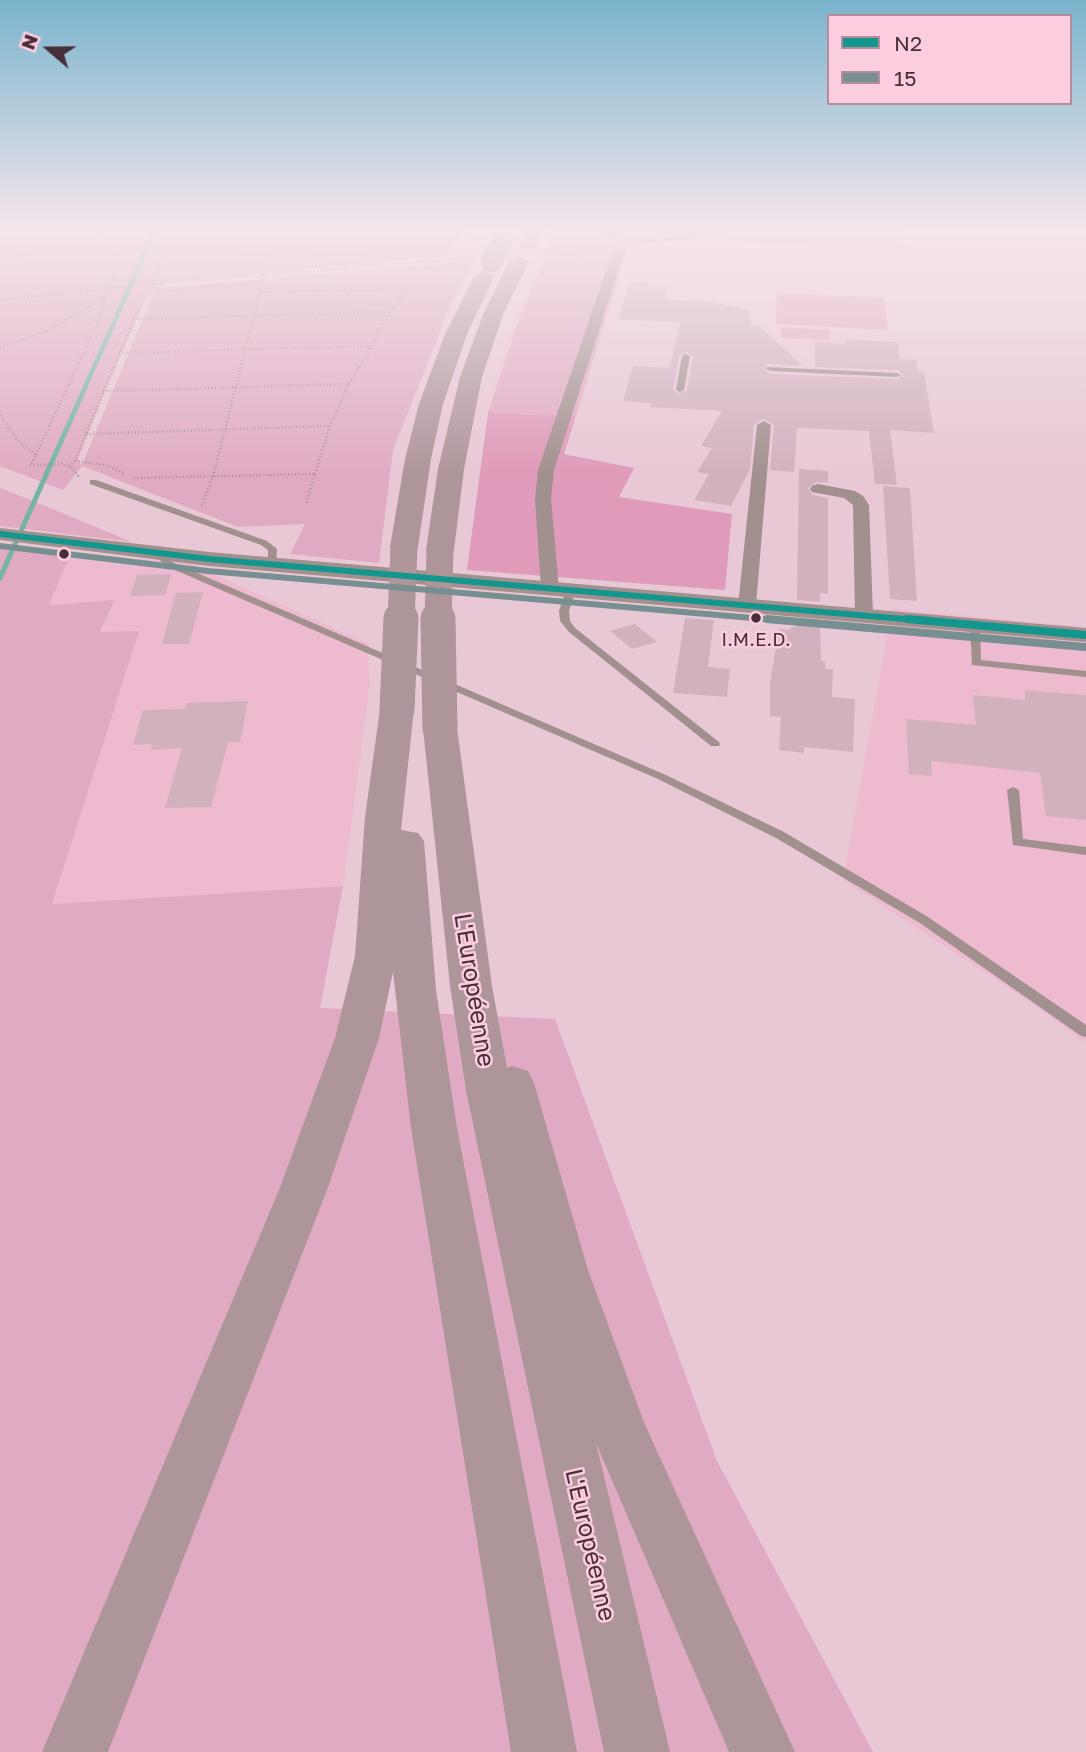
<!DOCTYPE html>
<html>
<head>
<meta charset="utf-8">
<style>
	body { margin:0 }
	#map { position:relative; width:1086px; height:1752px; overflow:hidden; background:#e9c8d6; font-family:"Golos Text",sans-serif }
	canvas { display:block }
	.legend { position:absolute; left:827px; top:14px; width:245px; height:91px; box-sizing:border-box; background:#fcccdf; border:2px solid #b38d9c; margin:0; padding:9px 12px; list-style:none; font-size:21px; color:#462f38 }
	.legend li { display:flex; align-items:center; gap:14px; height:35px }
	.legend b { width:35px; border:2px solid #b38d9c }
	.north { position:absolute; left:14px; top:14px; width:70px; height:70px; -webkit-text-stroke:5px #fcccdf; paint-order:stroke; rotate:290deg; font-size:19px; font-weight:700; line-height:28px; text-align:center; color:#462f38 }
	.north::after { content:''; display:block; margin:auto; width:24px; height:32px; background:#462f38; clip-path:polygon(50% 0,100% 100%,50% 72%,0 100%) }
</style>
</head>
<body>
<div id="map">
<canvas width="1086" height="1752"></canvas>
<ul class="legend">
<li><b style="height:9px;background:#12968e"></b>N2</li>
<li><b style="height:9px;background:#788f91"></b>15</li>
</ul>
<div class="north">N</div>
</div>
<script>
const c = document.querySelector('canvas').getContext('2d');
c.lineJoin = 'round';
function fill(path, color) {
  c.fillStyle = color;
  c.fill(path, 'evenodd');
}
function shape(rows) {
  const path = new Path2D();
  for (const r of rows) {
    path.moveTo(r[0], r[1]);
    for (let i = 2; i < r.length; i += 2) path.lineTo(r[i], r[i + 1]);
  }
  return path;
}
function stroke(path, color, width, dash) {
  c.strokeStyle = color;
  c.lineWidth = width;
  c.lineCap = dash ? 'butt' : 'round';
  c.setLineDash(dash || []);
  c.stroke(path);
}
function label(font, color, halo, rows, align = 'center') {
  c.font = font + ' "Golos Text",sans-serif';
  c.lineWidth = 5;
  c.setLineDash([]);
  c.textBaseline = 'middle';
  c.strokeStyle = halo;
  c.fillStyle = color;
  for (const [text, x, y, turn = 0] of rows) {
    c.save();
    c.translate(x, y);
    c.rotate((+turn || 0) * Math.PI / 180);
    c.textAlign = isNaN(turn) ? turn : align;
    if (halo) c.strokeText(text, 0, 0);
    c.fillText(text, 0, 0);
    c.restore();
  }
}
const built = shape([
	[71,553,189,563,367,643,370,683,343,886,52,904,138,631,100,633,115,601,48,605],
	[892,609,1086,627,1086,1043,1027,1000,843,880]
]);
const green = shape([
	[0,230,467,230,450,251,455,255,171,282,158,288,476,261,450,307,393,450,379,563,290,554,305,524,238,527,82,466,63,490,0,466],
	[154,292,82,465,81,465,78,458,105,391,145,301],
	[556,230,902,230,906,248,674,241,628,246,576,416,488,413,516,326],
	[777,293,884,298,888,330,776,324],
	[782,327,830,330,830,340,781,338],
	[0,488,43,505,132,542,0,526],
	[0,548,71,553,49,605,115,600,100,632,139,631,52,904,343,886,320,1008,555,1019,717,1461,873,1752,0,1752]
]);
const forest = shape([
	[488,413,576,416,564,454,634,468,619,497,732,514,725,590,467,570]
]);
const streamFar1 = shape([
	[79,401,155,230]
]);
const stream = shape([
	[0,578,80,399]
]);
const building = shape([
	[647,282,652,287,665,287,666,300,711,302,749,310,751,325,758,325,803,366,767,364,764,370,770,374,898,379,903,374,897,370,815,367,815,342,845,344,845,340,898,342,899,359,916,360,918,371,924,372,934,433,890,430,897,485,875,484,869,431,797,428,794,472,770,470,774,425,763,419,754,425,750,469,731,506,694,500,709,474,697,472,712,448,701,446,722,411,650,407,651,403,623,401,633,366,670,368,680,322,618,319,629,284],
	[687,352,693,356,687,390,679,394,673,390,679,356],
	[799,469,828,471,828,483,817,482,808,488,812,495,828,498,828,594,820,593,820,602,797,600],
	[883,486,910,488,917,601,890,599],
	[171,574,165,595,130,596,137,575],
	[203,592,189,644,162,644,176,593],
	[685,618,714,620,708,667,730,669,727,697,673,693],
	[796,620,820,622,821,661,825,661,825,669,833,669,832,697,855,699,853,752,804,747,804,753,779,750,781,717,770,716,770,683,779,629,790,630,791,627,796,627],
	[635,624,657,642,632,649,610,631],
	[1025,690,1086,695,1086,820,1046,816,1040,773,931,761,932,776,909,774,906,719,976,725,973,695,1025,700],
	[248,701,240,742,228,742,211,807,165,808,182,748,151,750,152,744,133,745,143,710,185,709,187,703]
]);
const path = shape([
	[15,230,80,230],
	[203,230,212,243,222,249,279,259,367,253,404,244,432,230],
	[0,231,5,230],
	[548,251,579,245,587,232],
	[554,251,596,261],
	[450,259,445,248,461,230],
	[0,261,114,230],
	[154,284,170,230],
	[260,292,409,289,391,312,349,384,330,426,315,474],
	[0,300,139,285,470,258],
	[134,319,146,292,262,283],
	[0,348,47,331,104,298],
	[119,353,370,346],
	[103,391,349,384],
	[0,415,19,442,36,455,31,464],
	[86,434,330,426],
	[36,455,100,317,105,292,113,280,119,258,112,233,116,230],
	[75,461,106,465,124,473,122,477],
	[30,465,63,464,72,468,79,477],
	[69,466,75,461,134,319,391,312],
	[134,478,315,474,306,504],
	[202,506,214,473,264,275]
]);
const service = shape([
	[600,230,606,230,614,237,637,241,735,230,748,230,637,245,610,239,600,230],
	[686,354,690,356,684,390,680,392,676,390,682,356,686,354],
	[767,367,897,373,901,375,897,377,770,371,766,369,767,367],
	[90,480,96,480,267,541,277,549,276,564,274,566,268,566,268,550,261,545,90,484,90,480],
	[157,551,174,563,666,775,784,832,928,917,1086,1025,1086,1037,1081,1036,920,923,776,838,658,779,168,567,152,554,157,551],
	[571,587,576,590,569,611,570,621,575,628,719,742,720,744,719,746,711,746,569,632,560,621,559,611,566,590,571,587],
	[975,622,980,625,981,660,1086,671,1086,677,972,665,970,625,975,622],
	[1013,787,1019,790,1023,839,1086,847,1086,855,1013,845,1007,790,1013,787]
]);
const minor = shape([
	[619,247,625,250,554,470,551,499,559,588,550,593,541,588,535,499,538,470,613,250,619,247],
	[764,421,771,425,756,605,747,610,738,605,757,425,764,421],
	[818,484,855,491,863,496,869,505,873,615,870,619,858,619,855,615,853,505,844,498,812,492,810,489,812,486,818,484]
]);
const tertiary = shape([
	[0,528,209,552,1086,628,1086,642,209,566,0,540,0,528]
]);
const motorway = shape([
	[526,230,544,230,534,249,527,251,518,245,526,230],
	[519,256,529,262,504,312,482,377,464,469,454,550,450,556,440,558,430,556,426,550,438,469,460,377,484,312,509,262,519,256],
	[484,271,494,277,467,334,443,404,431,459,418,547,414,553,404,555,394,553,390,547,405,459,419,404,445,334,474,277,484,271],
	[397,699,409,702,414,709,401,830,418,833,424,841,436,990,457,1128,577,1752,511,1752,411,1128,393,972,379,1038,327,1190,108,1752,42,1752,279,1190,335,1038,355,956,365,817,380,709,385,702,397,699],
	[440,718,452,721,457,728,492,986,507,1068,512,1066,528,1071,534,1083,588,1270,645,1425,795,1752,729,1752,596,1443,670,1752,604,1752,466,1090,450,986,423,728,428,721,440,718]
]);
const motorwayBridgeFar2 = shape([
	[491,262,501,244]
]);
const motorwayBridgeFar1 = shape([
	[401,621,404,547],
	[438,621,440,550]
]);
const motorwayBridge = shape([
	[438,619,440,728],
	[397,709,401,619]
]);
const bus1Far1 = shape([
	[0,534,209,559,927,621]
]);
const bus1 = shape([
	[907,619,1086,635]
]);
const bus2Far1 = shape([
	[0,546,208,571,787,621]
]);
const bus2 = shape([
	[767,619,1085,647]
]);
const markers = [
	[64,554,6,"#462f38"],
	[756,618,6,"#462f38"]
];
const farBusnames = [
	["I.M.E.D.",756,640]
];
const streetNames = [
	["L'Européenne",474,990,81],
	["L'Européenne",590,1545,77]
];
fill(built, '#edbacf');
fill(green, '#e0abc2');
fill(forest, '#df9bb9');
stroke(streamFar1, '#75b4a5', 4.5);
stroke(stream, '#75b4a5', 5);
fill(building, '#d2b1bf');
stroke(path, '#a29191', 2.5, [1, 2.5]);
fill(service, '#a2908e');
fill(minor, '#a2908e');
fill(tertiary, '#a2908e');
fill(motorway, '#ae959a');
stroke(motorwayBridgeFar2, '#ae959a', 21);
stroke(motorwayBridgeFar1, '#ae959a', 27);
stroke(motorwayBridge, '#ae959a', 35);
stroke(bus1Far1, '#12968e', 6);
stroke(bus1, '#12968e', 8);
stroke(bus2Far1, '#788f91', 6);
stroke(bus2, '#788f91', 8);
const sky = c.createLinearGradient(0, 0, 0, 475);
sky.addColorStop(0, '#7ab4cd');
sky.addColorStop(0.48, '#f5e6ed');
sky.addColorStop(1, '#f5e6ed00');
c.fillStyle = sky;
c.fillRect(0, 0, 1086, 475);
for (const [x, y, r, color] of markers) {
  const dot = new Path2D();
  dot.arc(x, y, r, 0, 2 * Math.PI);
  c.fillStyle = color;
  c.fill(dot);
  stroke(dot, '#fcccdf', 2.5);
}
label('19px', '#462f38', '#fcccdf', farBusnames);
label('24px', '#462f38', '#fcccdf', streetNames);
</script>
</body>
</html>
